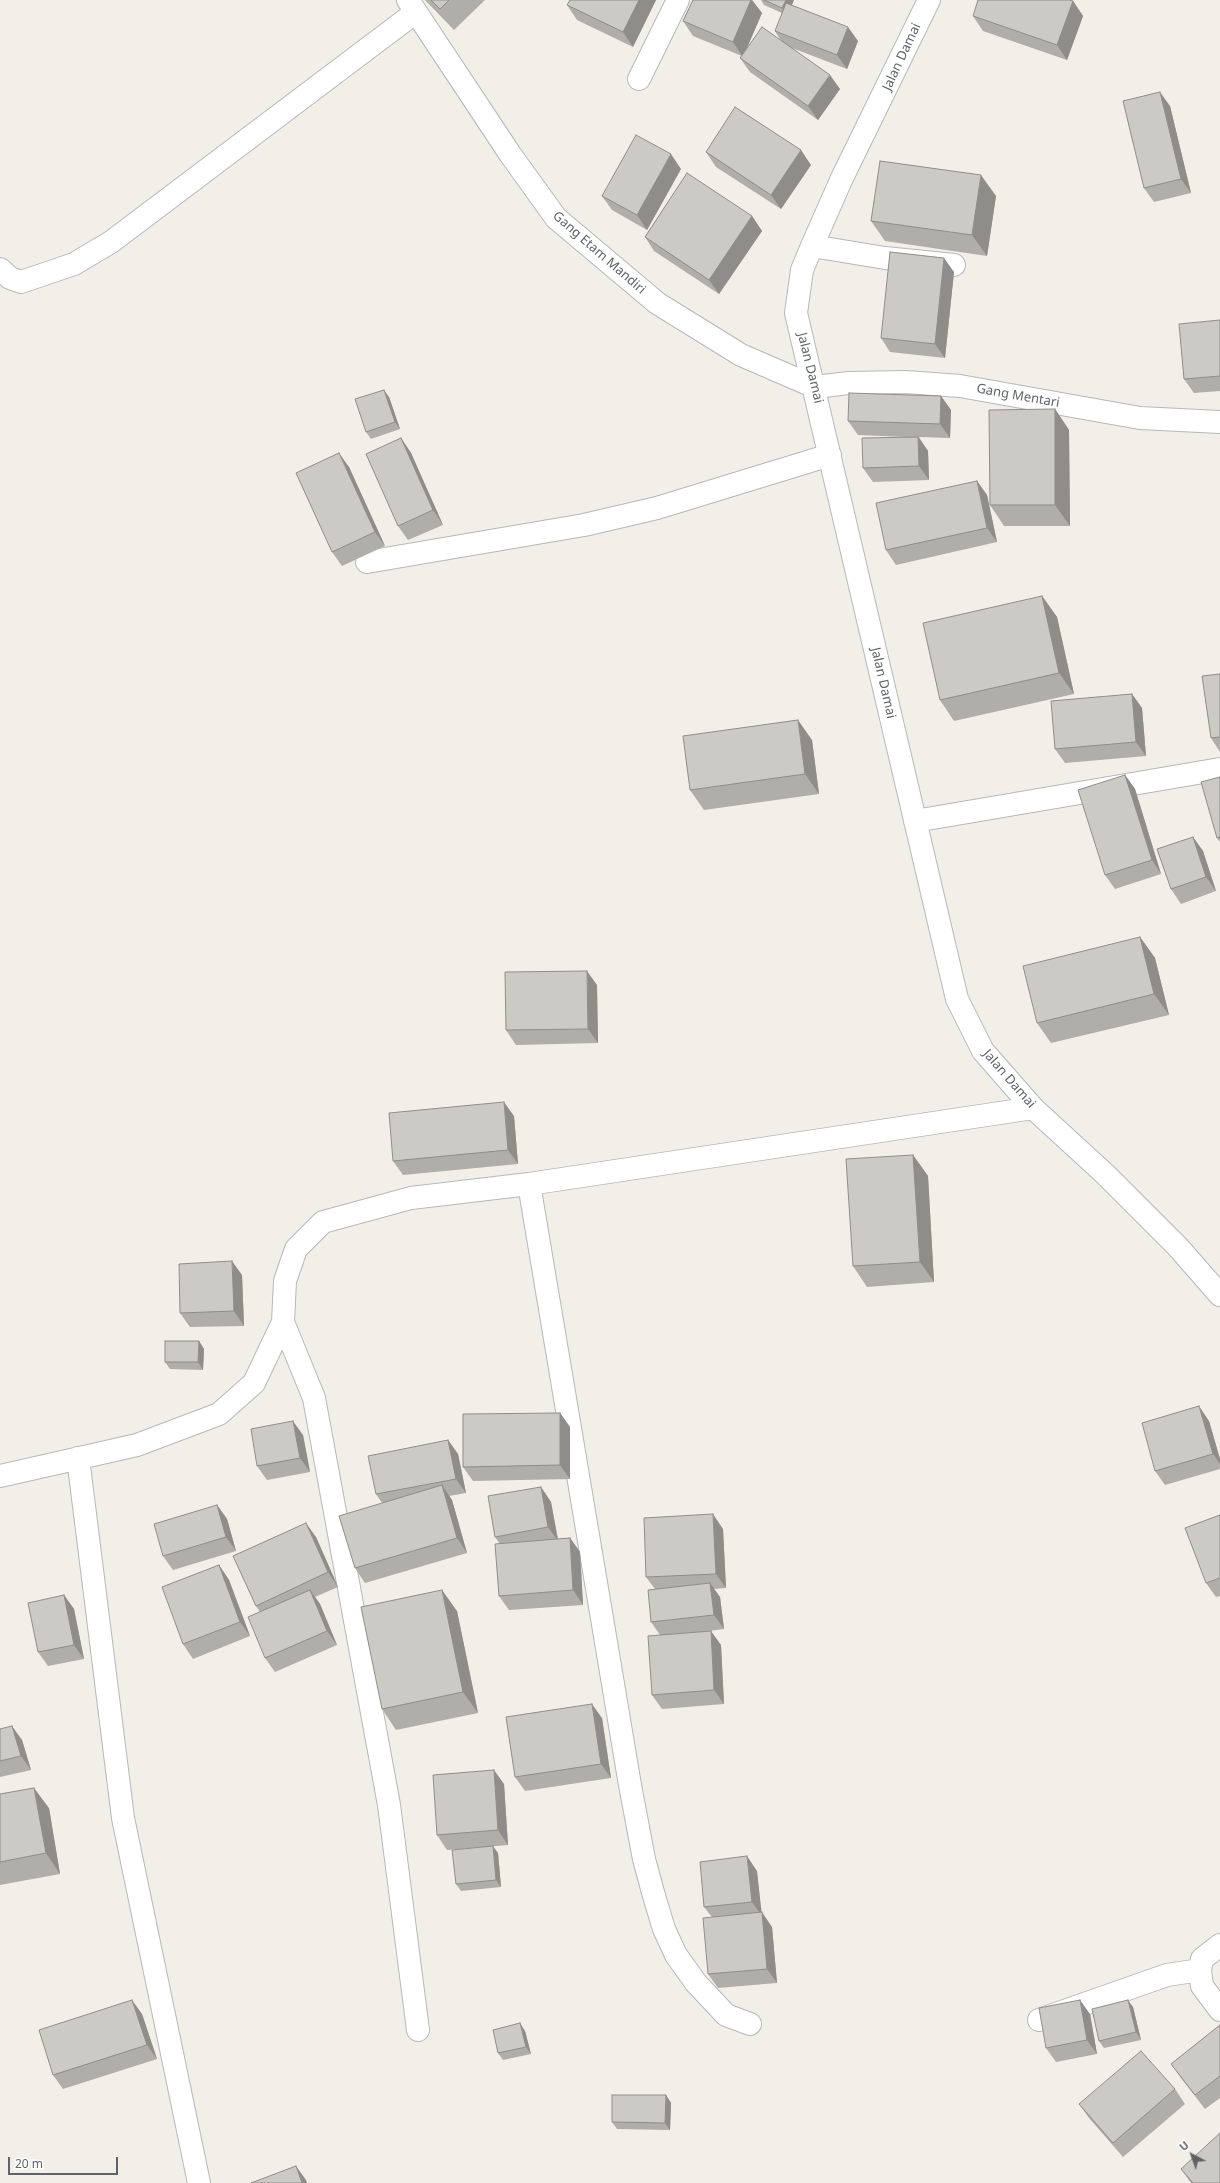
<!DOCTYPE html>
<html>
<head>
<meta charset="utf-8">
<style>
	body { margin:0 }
	#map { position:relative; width:1220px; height:2183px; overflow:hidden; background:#f1efe8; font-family:"Noto Sans",sans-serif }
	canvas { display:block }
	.north { position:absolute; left:1172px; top:2135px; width:40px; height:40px; -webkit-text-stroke:3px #fff; paint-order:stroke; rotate:319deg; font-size:11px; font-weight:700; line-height:16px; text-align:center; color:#5f6368 }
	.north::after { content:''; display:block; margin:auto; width:14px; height:18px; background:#5f6368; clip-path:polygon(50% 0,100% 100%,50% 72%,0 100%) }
	.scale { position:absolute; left:8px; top:2157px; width:110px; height:18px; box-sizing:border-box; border:2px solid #5f6368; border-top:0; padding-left:5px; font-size:12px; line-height:14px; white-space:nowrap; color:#5f6368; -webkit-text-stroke:3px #fff; paint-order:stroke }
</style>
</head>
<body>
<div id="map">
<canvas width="1220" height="2183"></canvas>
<div class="north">U</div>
<div class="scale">20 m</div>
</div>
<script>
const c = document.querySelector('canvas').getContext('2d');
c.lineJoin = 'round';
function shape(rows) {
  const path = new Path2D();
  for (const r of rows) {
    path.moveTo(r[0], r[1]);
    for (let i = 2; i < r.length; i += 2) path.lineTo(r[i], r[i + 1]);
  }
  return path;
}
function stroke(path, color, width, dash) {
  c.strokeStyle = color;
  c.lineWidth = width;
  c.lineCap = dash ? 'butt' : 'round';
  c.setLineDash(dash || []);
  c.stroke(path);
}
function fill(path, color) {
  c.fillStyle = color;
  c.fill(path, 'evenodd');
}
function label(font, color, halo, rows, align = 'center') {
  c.font = font + ' "Noto Sans",sans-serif';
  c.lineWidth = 4;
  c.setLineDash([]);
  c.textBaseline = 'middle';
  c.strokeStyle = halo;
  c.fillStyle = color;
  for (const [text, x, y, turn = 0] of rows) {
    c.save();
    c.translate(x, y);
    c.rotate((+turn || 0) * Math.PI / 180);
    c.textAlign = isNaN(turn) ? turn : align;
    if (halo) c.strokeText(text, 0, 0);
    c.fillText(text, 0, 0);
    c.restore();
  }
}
const minor = shape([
	[408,0,510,154,556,218,657,303,741,355,815,387,849,383,906,382,960,386,1140,418,1220,422],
	[929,0,842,178,812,246,802,270,796,313,957,999,983,1051,1033,1108,1105,1174,1178,1247,1220,1295],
	[639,79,678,0],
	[812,246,885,258,954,265],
	[0,269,10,278,21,282,74,264,111,242,416,12],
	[367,562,584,525,657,508,830,455],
	[915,821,1220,769],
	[529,1184,630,1785,644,1859,654,1896,664,1929,676,1955,696,1983,726,2015,750,2024],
	[283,1322,314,1398,389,1805,418,2030],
	[78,1458,123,1818,199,2183],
	[0,1476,137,1445,219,1414,254,1383,283,1322,285,1281,296,1249,323,1222,411,1198,529,1184,1033,1108],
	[1220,1945,1202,1959,1200,1970,1202,1986,1220,2010],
	[1039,2020,1167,1975,1200,1970]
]);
const wall = shape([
	[425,0,485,0,454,30],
	[570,0,656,0,633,47,577,20,567,5],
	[693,0,752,0,762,13,746,50,781,41,775,31,782,13,764,5,761,0,794,0,792,5,858,41,847,69,792,48,840,89,818,120,750,72,740,58,742,56,693,36,683,21],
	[1073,1,1083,16,1067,60,983,31,973,16],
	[1170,106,1191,193,1154,202,1144,188],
	[706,152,811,165,781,209,716,167],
	[681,169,647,230,612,210,602,196],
	[996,196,987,256,885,241,871,221],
	[752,216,762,231,719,294,654,251,645,237],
	[954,272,945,358,890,352,881,338],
	[1220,320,1220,391,1194,393,1184,379],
	[941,396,951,410,950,438,919,437,928,451,929,480,873,482,863,468,905,437,858,435,848,421],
	[389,397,400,429,371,439,366,432],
	[1055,409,1069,430,1070,526,1004,526,990,505],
	[401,438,411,453,443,525,408,540,398,526],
	[349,467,385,546,342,566,332,552],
	[977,481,987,495,997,542,896,565,886,550],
	[1042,596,1057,617,1074,694,954,721,940,700],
	[1220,674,1220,752,1211,738],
	[1132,694,1142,708,1146,756,1065,763,1055,749],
	[812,740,819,794,704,810,690,790],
	[1125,775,1135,789,1161,874,1115,889,1105,875],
	[1220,777,1220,842,1217,838],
	[1193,837,1203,851,1216,891,1181,904,1171,889],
	[1140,937,1155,958,1169,1015,1051,1043,1037,1023],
	[597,985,598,1043,516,1045,506,1030],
	[514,1116,518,1164,403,1175,393,1161],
	[913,1155,928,1176,934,1282,867,1287,853,1266],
	[242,1275,244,1326,190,1327,180,1313],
	[199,1341,204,1349,203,1370,170,1369,165,1362],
	[560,1413,570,1427,570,1479,473,1481,463,1467],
	[1209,1421,1220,1459,1220,1469,1165,1485,1155,1471],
	[303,1435,310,1472,267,1480,257,1466],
	[448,1440,458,1454,466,1493,449,1496,452,1500,467,1553,365,1583,355,1568,382,1503,376,1494],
	[541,1487,551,1502,558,1539,570,1538,580,1552,583,1605,509,1610,499,1596,500,1544,495,1537],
	[217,1505,227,1519,236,1551,173,1570,163,1556],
	[1220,1515,1220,1596,1216,1597,1206,1583],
	[723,1529,726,1588,714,1589,720,1597,724,1629,701,1632,721,1645,724,1704,662,1709,652,1695,660,1635,651,1622,655,1589,646,1577],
	[316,1537,338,1587,315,1597,320,1604,337,1645,275,1672,265,1658,260,1612,256,1606],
	[219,1565,229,1580,250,1636,193,1659,183,1644],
	[64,1595,74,1609,84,1659,48,1666,38,1652],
	[457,1611,478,1713,396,1730,382,1709],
	[602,1718,611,1778,525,1791,515,1777],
	[0,1729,22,1740,31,1770,0,1777],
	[504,1784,508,1845,447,1850,437,1835],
	[0,1794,49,1808,60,1874,0,1885],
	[498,1853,501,1887,461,1891,456,1884],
	[757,1871,761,1913,772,1927,777,1983,718,1988,708,1974,712,1917,704,1907],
	[1133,2007,1141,2040,1104,2048,1099,2041],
	[142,2014,157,2059,63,2089,53,2075],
	[1090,2014,1097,2054,1056,2062,1046,2048],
	[1220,2025,1220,2098,1205,2109,1181,2078,1171,2064],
	[525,2031,531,2054,503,2060,498,2053],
	[1175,2089,1185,2104,1123,2157,1089,2118,1079,2104],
	[666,2095,671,2103,670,2130,617,2129,612,2122],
	[1181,2169,1220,2183,1191,2183]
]);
const shadedWall = shape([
	[639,0,656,0,633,47,623,32],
	[751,0,752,0,762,13,743,57,733,42],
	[786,0,794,0,787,15,782,8],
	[1073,1,1083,16,1067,60,1057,45],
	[848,27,858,41,847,69,837,55],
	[830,75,840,89,818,120,808,106],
	[1160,92,1170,106,1191,193,1181,179],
	[801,150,811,165,781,209,771,195],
	[671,154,681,169,647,230,637,215],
	[981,175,996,196,987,256,972,235],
	[752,216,762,231,719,294,709,280],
	[944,258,954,272,945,358,935,344],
	[384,390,389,397,400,429,395,422],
	[941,396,951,410,950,438,940,424],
	[1055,409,1069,430,1070,526,1055,505],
	[918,437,928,451,929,480,919,466],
	[401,438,411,453,443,525,433,510],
	[339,453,349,467,385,546,375,532],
	[977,481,987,495,997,542,987,528],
	[1042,596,1057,617,1074,694,1059,673],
	[1132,694,1142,708,1146,756,1136,742],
	[798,720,812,740,819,794,805,774],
	[1125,775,1135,789,1161,874,1152,860],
	[1193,837,1203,851,1216,891,1206,877],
	[1140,937,1155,958,1169,1015,1154,994],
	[587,971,597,985,598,1043,588,1029],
	[504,1102,514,1116,518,1164,508,1150],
	[913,1155,928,1176,934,1282,920,1262],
	[232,1261,242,1275,244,1326,234,1311],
	[199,1341,204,1349,203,1370,198,1362],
	[1199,1406,1209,1421,1220,1459,1220,1464,1213,1454],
	[560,1413,570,1427,570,1479,560,1465],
	[293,1421,303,1435,310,1472,300,1458],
	[448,1440,458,1454,466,1493,456,1479],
	[442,1485,452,1500,467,1553,457,1538],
	[541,1487,551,1502,558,1541,548,1527],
	[217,1505,227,1519,236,1551,226,1537],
	[713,1514,723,1529,726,1588,716,1574],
	[306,1523,316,1537,338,1587,328,1572],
	[570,1538,580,1552,583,1605,573,1590],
	[219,1565,229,1580,250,1636,240,1622],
	[710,1583,720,1597,724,1629,714,1615],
	[310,1590,320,1604,337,1645,327,1631],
	[442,1590,457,1611,478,1713,463,1692],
	[64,1595,74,1609,84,1659,74,1645],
	[711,1631,721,1645,724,1704,714,1690],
	[592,1704,602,1718,611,1778,601,1764],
	[12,1726,22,1740,31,1770,21,1756],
	[494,1770,504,1784,508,1845,498,1830],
	[34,1788,49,1808,60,1874,46,1853],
	[493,1846,498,1853,501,1887,496,1880],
	[747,1856,757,1871,762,1916,752,1902],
	[762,1912,772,1927,777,1983,767,1969],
	[132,2000,142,2014,157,2059,147,2045],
	[1080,2000,1090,2014,1097,2054,1087,2040],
	[1128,2000,1133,2007,1141,2040,1136,2032],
	[520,2023,525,2031,531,2054,526,2047],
	[666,2095,671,2103,670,2130,665,2123],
	[296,2166,306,2180,307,2183,302,2183]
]);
const building = shape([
	[431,0,449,0,440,9,431,0],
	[570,0,639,0,623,32,567,5,570,0],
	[693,0,751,0,733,42,683,21,693,0],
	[764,0,786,0,782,8,764,0],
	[978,0,1069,0,1073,1,1057,45,973,16,978,0],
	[786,3,848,27,837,55,775,31,786,3],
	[762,27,830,75,808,106,740,58,762,27],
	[1160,92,1181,179,1144,188,1123,101,1160,92],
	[735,107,801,150,771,195,706,152,735,107],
	[636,135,671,154,637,215,602,196,636,135],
	[880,161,981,175,972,235,871,221,880,161],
	[687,173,752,216,709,280,645,237,687,173],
	[890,252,944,258,935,344,881,338,890,252],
	[1220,320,1220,376,1184,379,1179,324,1220,320],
	[384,390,395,422,366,432,355,399,384,390],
	[849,393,941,396,940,424,848,421,849,393],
	[1055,409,1055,505,990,505,989,410,1055,409],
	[918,437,919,466,863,468,862,438,918,437],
	[401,438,433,510,398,526,366,454,401,438],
	[339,453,375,532,332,552,296,473,339,453],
	[977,481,987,528,886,550,876,503,977,481],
	[1042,596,1059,673,940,700,923,623,1042,596],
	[1220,674,1220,737,1211,738,1202,676,1220,674],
	[1132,694,1136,742,1055,749,1051,701,1132,694],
	[798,720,805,774,690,790,683,736,798,720],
	[1125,775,1152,860,1105,875,1078,790,1125,775],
	[1220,777,1220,837,1217,838,1201,782,1220,777],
	[1193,837,1206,877,1171,889,1157,849,1193,837],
	[1140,937,1154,994,1037,1023,1023,966,1140,937],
	[587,971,588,1029,506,1030,505,972,587,971],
	[504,1102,508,1150,393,1161,389,1113,504,1102],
	[913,1155,920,1262,853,1266,846,1159,913,1155],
	[232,1261,234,1311,180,1313,179,1264,232,1261],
	[165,1341,199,1341,198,1362,165,1362,165,1341],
	[1199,1406,1213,1454,1155,1471,1142,1423,1199,1406],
	[560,1413,560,1465,463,1467,463,1414,560,1413],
	[293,1421,300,1458,257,1466,251,1429,293,1421],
	[448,1440,456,1479,376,1494,368,1456,448,1440],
	[442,1485,457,1538,355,1568,339,1516,442,1485],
	[541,1487,548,1527,495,1537,488,1496,541,1487],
	[217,1505,226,1537,163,1556,154,1524,217,1505],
	[713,1514,716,1574,646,1577,644,1518,713,1514],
	[1220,1515,1220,1578,1206,1583,1185,1528,1220,1515],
	[306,1523,328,1572,256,1606,233,1556,306,1523],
	[570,1538,573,1590,499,1596,495,1544,570,1538],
	[219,1565,240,1622,183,1644,162,1587,219,1565],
	[710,1583,714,1615,651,1622,648,1590,710,1583],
	[310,1590,327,1631,265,1658,248,1617,310,1590],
	[442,1590,463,1692,382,1709,361,1607,442,1590],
	[64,1595,74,1645,38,1652,28,1603,64,1595],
	[711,1631,714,1690,652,1695,648,1636,711,1631],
	[592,1704,601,1764,515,1777,506,1717,592,1704],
	[12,1726,21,1756,0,1761,0,1729,12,1726],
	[494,1770,498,1830,437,1835,433,1775,494,1770],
	[34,1788,46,1853,0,1862,0,1794,34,1788],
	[493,1846,496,1880,456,1884,452,1850,493,1846],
	[747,1856,752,1902,704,1907,700,1862,747,1856],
	[762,1912,767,1969,708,1974,703,1918,762,1912],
	[132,2000,147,2045,53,2075,39,2030,132,2000],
	[1080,2000,1087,2040,1046,2048,1039,2008,1080,2000],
	[1128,2000,1136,2032,1099,2041,1092,2009,1128,2000],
	[520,2023,526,2047,498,2053,493,2030,520,2023],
	[1220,2025,1220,2076,1195,2095,1171,2064,1220,2025],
	[1141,2051,1175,2089,1113,2143,1079,2104,1141,2051],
	[612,2095,666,2095,665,2123,612,2122,612,2095],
	[1220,2133,1220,2183,1193,2183,1181,2169,1220,2133],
	[296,2166,302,2183,251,2183,296,2166]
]);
const streetNames = [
	["Jalan Damai",902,57,-65],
	["Gang Etam Mandiri",599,253,41],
	["Jalan Damai",810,368,76],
	["Gang Mentari",1018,396,10],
	["Jalan Damai",883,683,77],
	["Jalan Damai",1009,1079,49]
];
stroke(minor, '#b5b8bc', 24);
stroke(minor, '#fff', 22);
fill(wall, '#afaea9');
fill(shadedWall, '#8f8d8a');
fill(building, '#cccac5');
stroke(building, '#8f8d8a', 1);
label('13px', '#5f6368', '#fff', streetNames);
</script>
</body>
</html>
